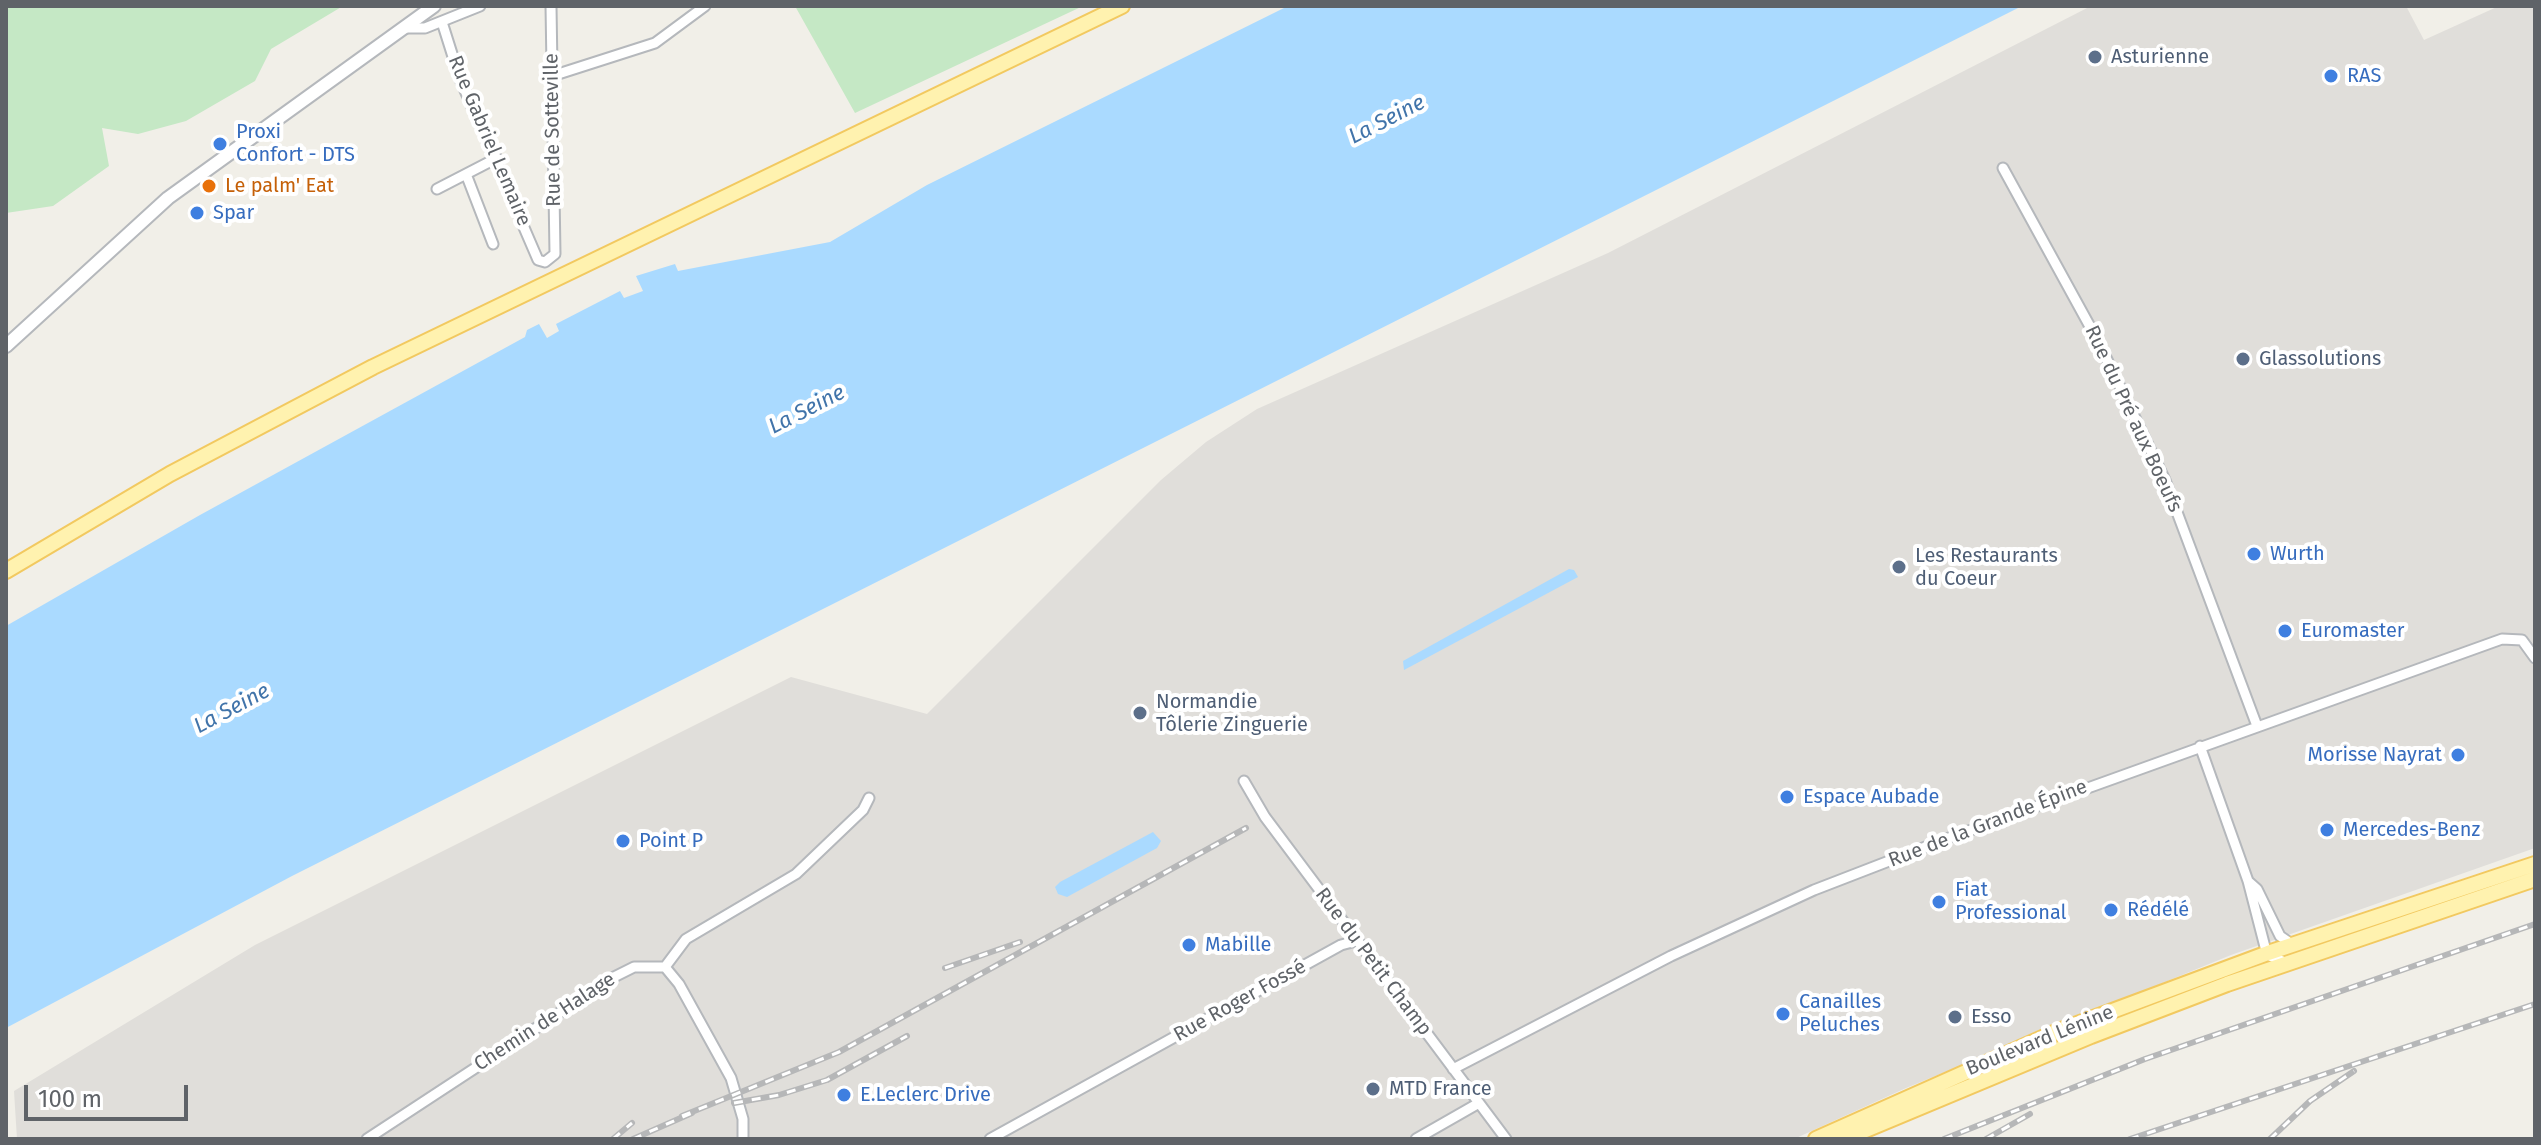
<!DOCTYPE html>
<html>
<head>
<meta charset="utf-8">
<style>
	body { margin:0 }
	#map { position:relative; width:2541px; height:1145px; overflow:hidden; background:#f1efe8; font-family:"Fira Sans",sans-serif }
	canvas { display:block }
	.frame { position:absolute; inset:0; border:8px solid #5f6368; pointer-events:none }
	.scale { position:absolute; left:24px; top:1085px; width:164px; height:36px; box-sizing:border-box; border:4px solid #5f6368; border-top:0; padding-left:10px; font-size:24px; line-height:28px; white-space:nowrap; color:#5f6368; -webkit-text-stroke:6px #fff; paint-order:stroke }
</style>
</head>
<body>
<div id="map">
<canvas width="2541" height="1145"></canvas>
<div class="frame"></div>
<div class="scale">100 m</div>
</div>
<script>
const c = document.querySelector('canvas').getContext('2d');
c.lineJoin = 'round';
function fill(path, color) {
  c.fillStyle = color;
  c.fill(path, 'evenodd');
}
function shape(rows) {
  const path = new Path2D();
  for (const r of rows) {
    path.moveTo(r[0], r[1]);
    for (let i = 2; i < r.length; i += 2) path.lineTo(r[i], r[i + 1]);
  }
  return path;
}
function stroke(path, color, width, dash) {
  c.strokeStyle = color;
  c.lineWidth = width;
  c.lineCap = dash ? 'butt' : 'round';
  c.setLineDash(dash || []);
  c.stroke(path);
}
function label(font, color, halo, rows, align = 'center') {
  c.font = font + ' "Fira Sans",sans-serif';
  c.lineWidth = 8;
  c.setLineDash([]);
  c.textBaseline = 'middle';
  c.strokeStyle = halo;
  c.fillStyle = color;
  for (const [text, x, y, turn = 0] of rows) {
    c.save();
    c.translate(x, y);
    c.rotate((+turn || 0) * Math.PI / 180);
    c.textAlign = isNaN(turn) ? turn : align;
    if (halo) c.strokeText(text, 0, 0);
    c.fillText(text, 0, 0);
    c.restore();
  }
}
const industrial = shape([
	[2091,6,2406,6,2424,40,2499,6,2535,6,2535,848,2231,955,1906,1088,1794,1139,17,1139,14,1091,255,945,791,677,927,714,1161,480,1206,442,1257,409,1608,253]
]);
const green = shape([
	[6,6,343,6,271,49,255,81,186,121,138,134,102,128,109,166,53,206,6,213],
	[795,6,1083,6,855,113]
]);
const water = shape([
	[1288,6,2022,6,292,876,6,1028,6,626,200,515,525,337,527,330,539,324,547,338,559,331,556,324,620,291,624,298,643,291,636,276,675,264,678,271,830,242,927,185],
	[1569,569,1574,570,1578,577,1404,670,1403,661],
	[1153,832,1161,841,1157,848,1067,897,1058,894,1055,887,1060,882]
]);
const minor = shape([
	[442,22,460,79,538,260,545,262,555,254,551,6],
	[404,28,425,28,480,6],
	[552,76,655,43,705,6],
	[2003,168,2099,343,2165,480,2257,726],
	[466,174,493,244],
	[437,189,497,158],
	[2200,746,2248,881,2265,947,2270,956,2287,963],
	[1244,781,1265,817,1506,1139],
	[2248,881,2257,889,2280,936,2293,945],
	[665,967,686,939,796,874,863,810,869,798],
	[665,967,679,984,731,1078,743,1119,743,1139],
	[1453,1069,1671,956,1814,890,1946,839,2502,639,2522,640,2535,658],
	[367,1139,614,977,634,967,665,967],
	[990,1139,1341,945,1356,941],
	[1416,1139,1479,1103]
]);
const tertiary = shape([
	[6,346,168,198,434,6]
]);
const primary = shape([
	[6,571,170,474,373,367,1122,6],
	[1816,1139,2056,1032,2268,953,2535,864],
	[1844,1139,2091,1036,2227,984,2535,879]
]);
const rail = shape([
	[945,968,1020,942],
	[734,1103,779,1095,827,1080,907,1036],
	[682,1116,839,1052,1246,828],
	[613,1139,632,1123],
	[633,1139,692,1113],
	[1944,1139,2145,1059,2535,924],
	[1986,1139,2030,1114],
	[2130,1139,2535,1004],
	[2270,1139,2310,1101,2354,1071]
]);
const markers = [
	[2095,57,8,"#5c6f8a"],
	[2331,76,8,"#3f7fe0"],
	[220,144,8,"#3f7fe0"],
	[209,186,8,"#e8710a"],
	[197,213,8,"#3f7fe0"],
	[2243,359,8,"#5c6f8a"],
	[2254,554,8,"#3f7fe0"],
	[1899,567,8,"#5c6f8a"],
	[2285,631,8,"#3f7fe0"],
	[1140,713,8,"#5c6f8a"],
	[2458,755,8,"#3f7fe0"],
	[1787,797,8,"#3f7fe0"],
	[2327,830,8,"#3f7fe0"],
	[623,841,8,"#3f7fe0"],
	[1939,902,8,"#3f7fe0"],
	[2111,910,8,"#3f7fe0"],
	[1189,945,8,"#3f7fe0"],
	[1783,1014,8,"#3f7fe0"],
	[1955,1017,8,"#5c6f8a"],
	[1373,1089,8,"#5c6f8a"],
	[844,1095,8,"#3f7fe0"]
];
const serviceNames = [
	["Asturienne",2111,57],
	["Glassolutions",2259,359],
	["Les Restaurants",1915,556],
	["du Coeur",1915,579],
	["Normandie",1156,702],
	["Tôlerie Zinguerie",1156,725],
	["Esso",1971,1017],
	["MTD France",1389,1089]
];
const shopNames = [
	["RAS",2347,76],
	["Proxi",236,132],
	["Confort - DTS",236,155],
	["Spar",213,213],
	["Wurth",2270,554],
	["Euromaster",2301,631],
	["Morisse Nayrat",2442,755,"right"],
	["Espace Aubade",1803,797],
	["Mercedes-Benz",2343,830],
	["Point P",639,841],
	["Fiat",1955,890],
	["Professional",1955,913],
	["Rédélé",2127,910],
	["Mabille",1205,945],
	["Canailles",1799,1002],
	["Peluches",1799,1025],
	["E.Leclerc Drive",860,1095]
];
const streetNames = [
	["Rue de Sotteville",553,130,-91],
	["Rue Gabriel Lemaire",489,141,67],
	["Rue du Pré aux Boeufs",2133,419,65],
	["Rue de la Grande Épine",1988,824,-21],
	["Rue du Petit Champ",1373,962,53],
	["Rue Roger Fossé",1240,1001,-29],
	["Chemin de Halage",545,1022,-33],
	["Boulevard Lénine",2040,1041,-22]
];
const foodNames = [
	["Le palm' Eat",225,186]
];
const waterNames = [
	["La Seine",1387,120,-27],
	["La Seine",807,410,-27],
	["La Seine",232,709,-28]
];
fill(industrial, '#e0deda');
fill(green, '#c5e8c5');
fill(water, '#aadaff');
stroke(minor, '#b5b8bc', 13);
stroke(tertiary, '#b5b8bc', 16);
stroke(primary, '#f2c960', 18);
stroke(minor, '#fff', 9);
stroke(tertiary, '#fff', 12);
stroke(primary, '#fff2af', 14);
stroke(rail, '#b6b7b8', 6);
stroke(rail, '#fff', 3, [9]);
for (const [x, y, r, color] of markers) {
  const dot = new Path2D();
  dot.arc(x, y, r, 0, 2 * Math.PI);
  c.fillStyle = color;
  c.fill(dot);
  stroke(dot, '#fff', 3);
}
label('20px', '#4e5e75', '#fff', serviceNames, 'left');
label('20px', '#366cbe', '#fff', shopNames, 'left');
label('20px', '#5f6368', '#fff', streetNames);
label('20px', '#c56008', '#fff', foodNames, 'left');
label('italic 22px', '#4174aa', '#fff', waterNames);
</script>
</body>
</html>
